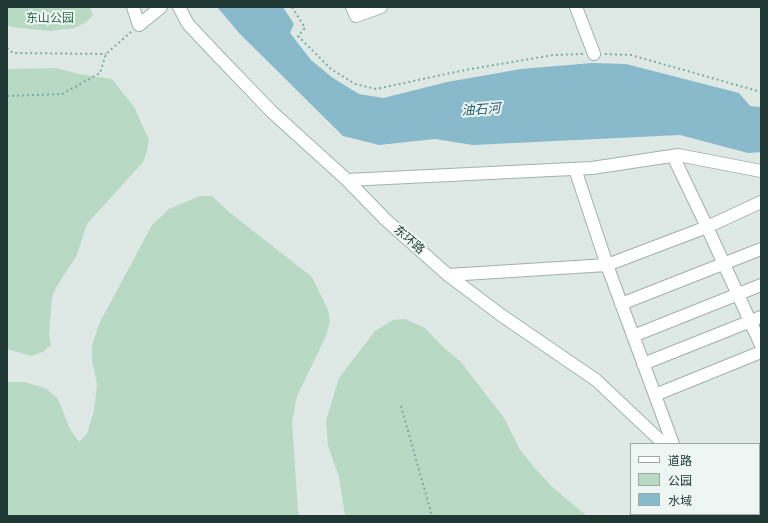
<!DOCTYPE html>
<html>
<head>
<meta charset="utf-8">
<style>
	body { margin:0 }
	#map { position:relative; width:768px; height:523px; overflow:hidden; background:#dee9e5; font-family:"PT Sans","Noto Sans SC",sans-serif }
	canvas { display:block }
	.frame { position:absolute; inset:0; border:8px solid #203834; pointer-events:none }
	.legend { position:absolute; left:630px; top:443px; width:130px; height:72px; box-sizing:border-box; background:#eef6f3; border:1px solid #9caaa7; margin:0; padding:5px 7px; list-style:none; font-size:12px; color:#203834 }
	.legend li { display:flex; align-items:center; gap:8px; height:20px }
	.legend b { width:20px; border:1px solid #9caaa7 }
</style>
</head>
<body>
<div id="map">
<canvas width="768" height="523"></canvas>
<div class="frame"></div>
<ul class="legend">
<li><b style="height:5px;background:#fff"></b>道路</li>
<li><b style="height:11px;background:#b8d9c4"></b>公园</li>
<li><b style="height:11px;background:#88bacc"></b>水域</li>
</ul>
</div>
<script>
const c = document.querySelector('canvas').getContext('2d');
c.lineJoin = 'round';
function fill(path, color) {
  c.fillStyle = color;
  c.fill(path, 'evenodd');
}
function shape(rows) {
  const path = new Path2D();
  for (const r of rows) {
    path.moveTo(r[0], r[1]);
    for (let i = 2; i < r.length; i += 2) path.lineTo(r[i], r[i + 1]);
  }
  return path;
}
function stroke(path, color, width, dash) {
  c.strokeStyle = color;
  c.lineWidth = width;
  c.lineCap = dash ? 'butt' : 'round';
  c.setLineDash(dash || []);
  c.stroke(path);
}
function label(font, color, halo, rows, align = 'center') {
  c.font = font + ' "PT Sans","Noto Sans SC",sans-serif';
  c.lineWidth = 4;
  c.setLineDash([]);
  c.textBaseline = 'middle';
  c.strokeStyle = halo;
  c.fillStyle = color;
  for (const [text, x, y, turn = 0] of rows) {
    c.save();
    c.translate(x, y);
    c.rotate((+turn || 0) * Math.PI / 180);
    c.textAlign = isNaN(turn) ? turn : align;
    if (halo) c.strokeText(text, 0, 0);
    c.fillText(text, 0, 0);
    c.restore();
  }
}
const green = shape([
	[7,7,90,7,93,15,85,23,74,28,50,31,12,27,7,25],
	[56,68,79,74,112,79,134,107,149,140,147,151,143,162,87,224,77,255,57,286,52,297,49,334,51,345,43,352,31,356,7,349,7,69],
	[200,196,212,196,229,212,312,277,328,310,330,321,326,336,297,396,292,422,298,511,300,516,7,516,7,382,25,382,47,389,58,399,70,429,79,442,87,434,94,410,97,384,92,360,92,345,99,324,152,225,169,209],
	[405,319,425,328,443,347,461,362,504,418,520,450,535,468,551,486,587,516,345,516,339,477,328,446,326,421,339,378,375,331,393,320]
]);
const water = shape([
	[217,7,283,7,294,24,290,33,311,60,333,78,359,94,383,98,447,82,521,69,592,63,626,64,739,93,750,106,761,107,761,152,748,153,680,135,473,145,435,139,379,145,343,136,240,34]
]);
const path = shape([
	[292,7,305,28,298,36,331,69,355,84,376,89,465,70,553,55,583,54],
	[7,48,13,53,106,54],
	[605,54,631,55,761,92],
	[7,96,62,94,100,73,106,54,132,31],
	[401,406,432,516],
	[704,514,709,514]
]);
const street = shape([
	[133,7,139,25,161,7],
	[576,7,594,54],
	[673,156,707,227,761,202],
	[575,169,607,265,673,444],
	[448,275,607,265,707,227,761,345],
	[621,304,761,249],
	[633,336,761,285],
	[643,364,761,317],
	[655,395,761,352]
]);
const secondary = shape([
	[179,7,188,24,219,57,272,112,347,180,386,220,448,275,501,315,596,380,664,444],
	[352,7,356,16,381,7],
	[347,180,592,168,678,155,761,171],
	[759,465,761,465],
	[679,516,679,514]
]);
const parkNames = [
	["东山公园",50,19]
];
const streetNames = [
	["东环路",409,240,41]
];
const waterNames = [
	["油石河",481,110,-4]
];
fill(green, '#b8d9c4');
fill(water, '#88bacc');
stroke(street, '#a1b0ac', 14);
stroke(secondary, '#9eb4ae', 14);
stroke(path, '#80aba2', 2, [2, 3]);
stroke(street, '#fff', 12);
stroke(secondary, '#fff', 12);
label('12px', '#2d6c4c', '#eef6f3', parkNames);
label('12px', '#203834', '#eef6f3', streetNames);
label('italic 13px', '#1e5970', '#eef6f3', waterNames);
</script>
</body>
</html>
